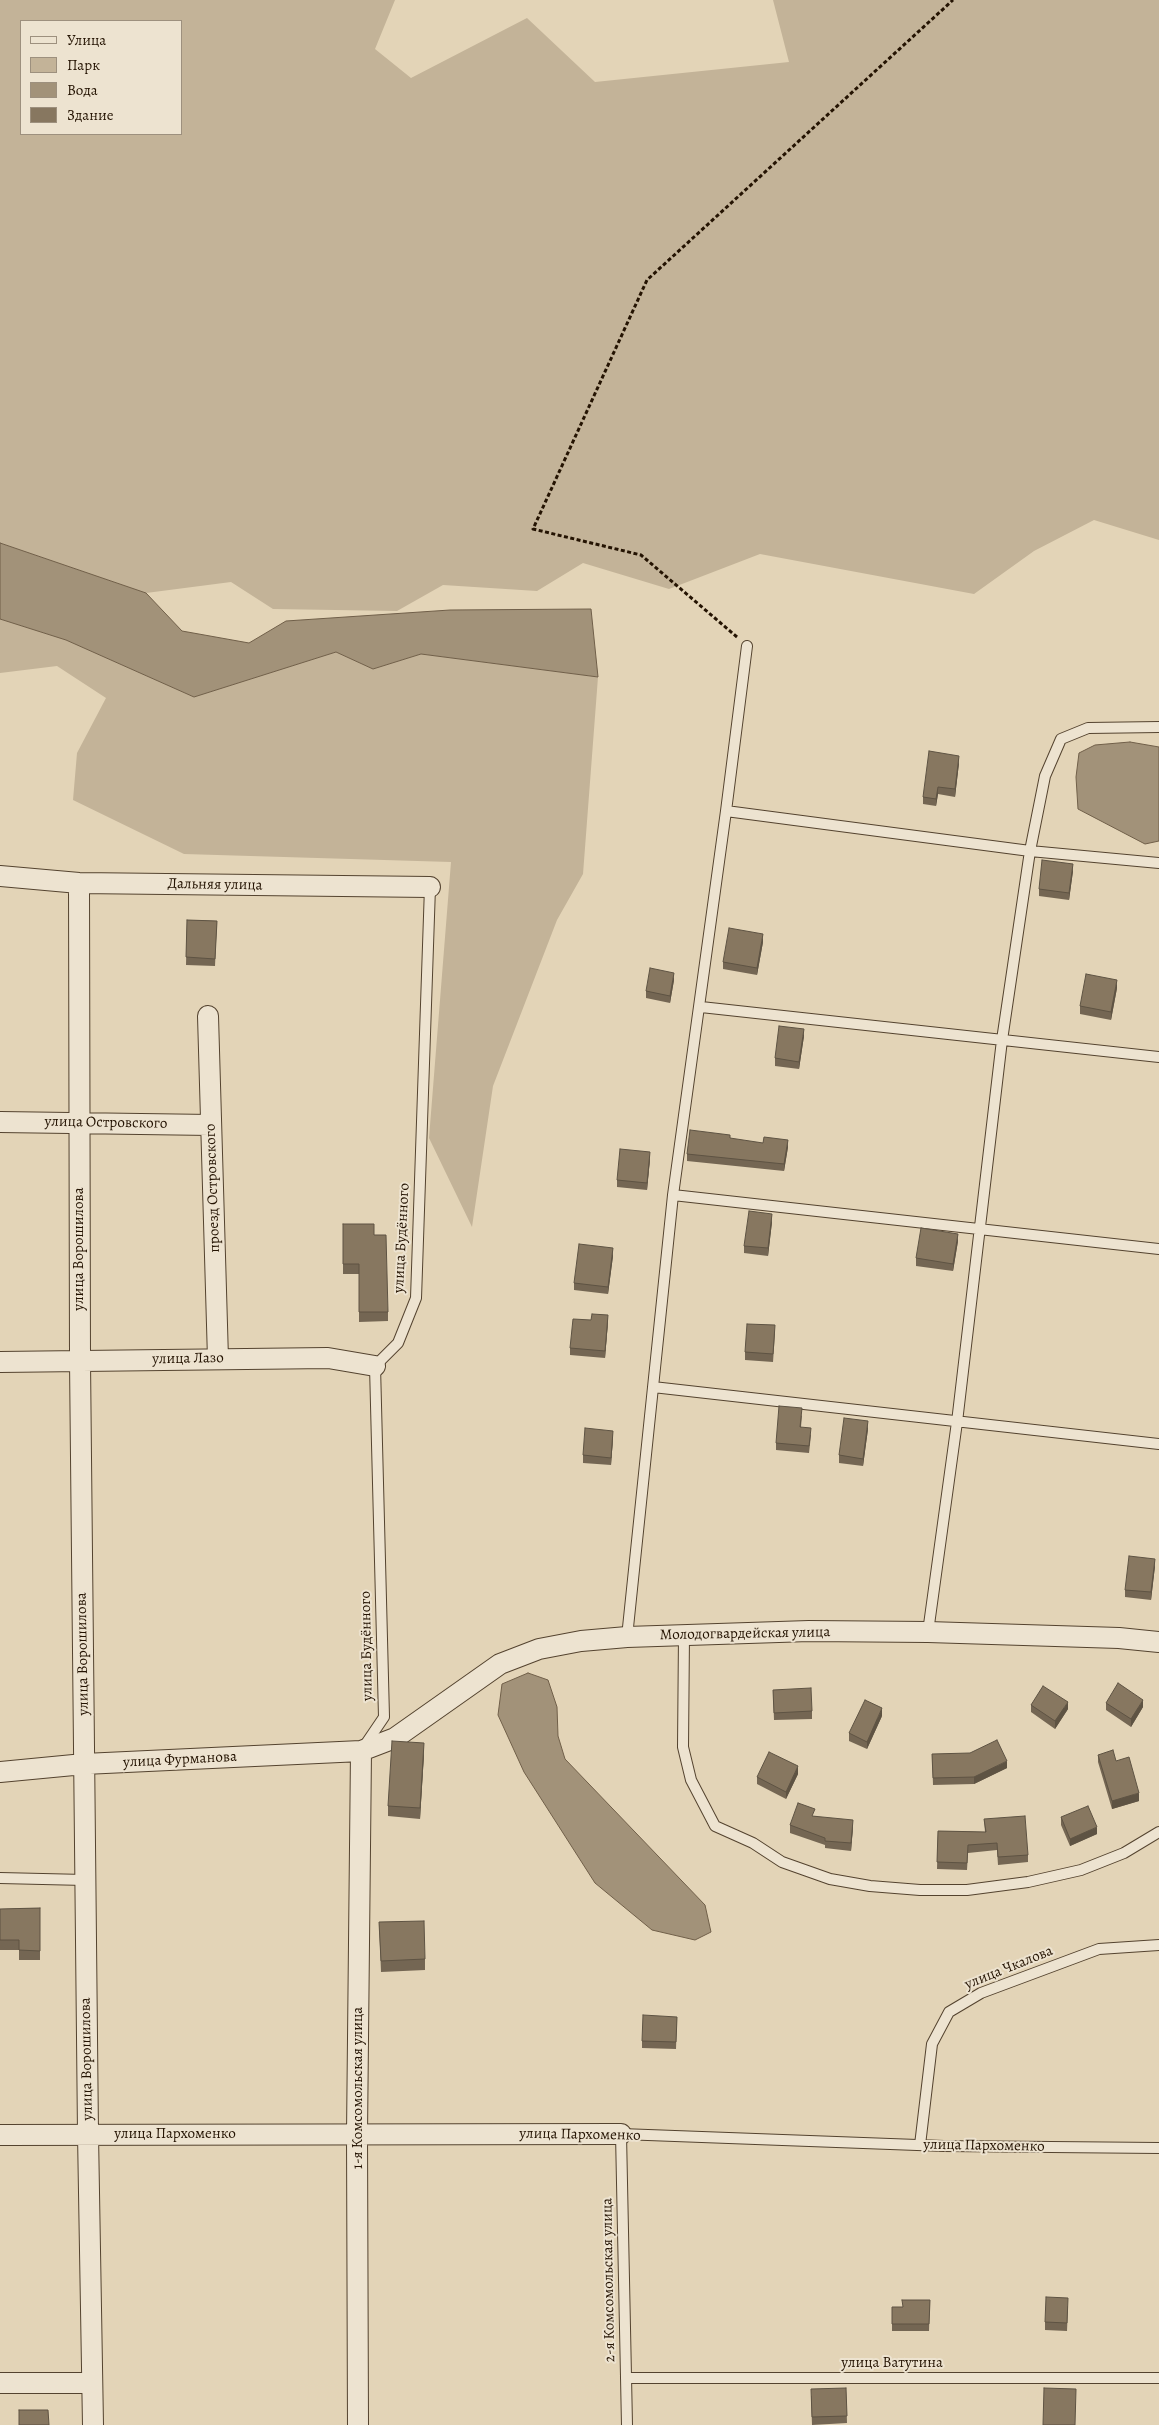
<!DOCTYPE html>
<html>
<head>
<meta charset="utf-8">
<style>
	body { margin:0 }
	#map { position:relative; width:1159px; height:2425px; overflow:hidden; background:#e3d4b7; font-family:Alegreya,serif }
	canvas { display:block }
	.legend { position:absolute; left:20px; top:20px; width:162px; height:115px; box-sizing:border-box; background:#ede3d0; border:1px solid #9d907e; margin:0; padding:6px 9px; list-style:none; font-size:15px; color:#241302 }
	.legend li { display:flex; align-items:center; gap:10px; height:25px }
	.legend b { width:25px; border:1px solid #9d907e }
</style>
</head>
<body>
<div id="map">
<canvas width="1159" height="2425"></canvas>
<ul class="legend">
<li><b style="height:6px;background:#ede3d0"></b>Улица</li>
<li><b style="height:14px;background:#c3b398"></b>Парк</li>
<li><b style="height:14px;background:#a29279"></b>Вода</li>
<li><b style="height:14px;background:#877760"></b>Здание</li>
</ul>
</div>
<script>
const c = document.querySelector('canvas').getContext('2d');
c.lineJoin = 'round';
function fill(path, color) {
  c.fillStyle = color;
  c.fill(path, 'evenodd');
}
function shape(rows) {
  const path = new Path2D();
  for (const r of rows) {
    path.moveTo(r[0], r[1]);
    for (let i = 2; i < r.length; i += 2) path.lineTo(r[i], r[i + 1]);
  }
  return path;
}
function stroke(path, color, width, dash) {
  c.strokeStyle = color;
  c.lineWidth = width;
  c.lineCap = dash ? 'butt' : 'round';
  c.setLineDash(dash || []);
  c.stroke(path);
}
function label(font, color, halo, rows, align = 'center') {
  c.font = font + ' Alegreya,serif';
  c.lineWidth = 4;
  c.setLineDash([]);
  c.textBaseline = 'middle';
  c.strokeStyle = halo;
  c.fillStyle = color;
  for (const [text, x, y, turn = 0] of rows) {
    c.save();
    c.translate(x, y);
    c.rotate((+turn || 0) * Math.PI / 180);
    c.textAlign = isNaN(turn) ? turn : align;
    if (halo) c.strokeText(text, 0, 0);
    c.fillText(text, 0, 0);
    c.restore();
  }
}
const green = shape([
	[0,0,395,0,375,49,411,78,527,18,595,82,789,62,773,0,1159,0,1159,540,1094,520,1034,551,974,594,760,554,669,589,583,563,537,591,443,585,397,611,273,609,231,582,146,593,0,543],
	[181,21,181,134,21,134,21,21],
	[0,619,66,640,194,697,336,652,373,669,421,654,598,677,583,874,557,920,493,1086,472,1227,429,1138,451,862,184,854,73,800,77,753,106,698,57,666,0,673]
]);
const water = shape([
	[0,543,146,593,182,631,249,643,286,621,450,610,591,609,598,677,421,654,373,669,336,652,194,697,66,640,0,619,0,543],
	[1130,742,1159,747,1159,841,1145,844,1078,809,1076,777,1079,753,1095,745,1130,742],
	[528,1673,548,1680,557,1707,558,1736,565,1759,705,1905,711,1932,695,1940,652,1930,595,1883,524,1772,498,1715,502,1684,528,1673]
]);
const path = shape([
	[737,637,641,555,533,529,647,280,953,0]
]);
const service = shape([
	[726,811,747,646],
	[701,1007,1159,1057],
	[673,1195,1159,1249],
	[653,1387,1159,1444],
	[928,1632,957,1422,1002,1040,1030,851,1045,776,1061,739,1088,728,1159,727],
	[684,1635,683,1747,691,1780,715,1826,753,1843,782,1862,830,1879,870,1886,920,1890,967,1890,1028,1882,1081,1870,1124,1853,1159,1832],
	[627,1637,673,1195,726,811,1030,851,1159,863],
	[363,1748,384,1717,375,1366,398,1343,416,1298,430,887],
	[0,1878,85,1880],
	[920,2145,932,2044,949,2012,981,1993,1099,1949,1159,1945],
	[626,2378,1159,2378],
	[627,2425,621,2134,944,2146,1159,2148]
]);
const minor = shape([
	[0,876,79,883,430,887],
	[79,883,80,1361,88,2134,93,2425],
	[208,1016,218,1359],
	[0,1122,211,1125],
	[0,1362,328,1358,375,1366],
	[0,1772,84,1764,361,1751,395,1738,500,1664,539,1649,581,1641,627,1637,809,1631,928,1632,1119,1638,1159,1642],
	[0,2135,621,2134],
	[0,2383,92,2383],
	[358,2425,357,2134,361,1751]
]);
const wall = shape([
	[959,763,955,797,938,794,936,806,923,804,923,797],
	[1073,871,1069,900,1039,896,1039,889],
	[187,920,217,921,215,966,186,965],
	[763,942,757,975,723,969,723,962],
	[674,980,670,1003,646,998,646,991],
	[1117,988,1111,1020,1080,1014,1080,1006],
	[804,1036,799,1069,775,1066,775,1058],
	[730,1139,788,1147,784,1171,687,1161,687,1154],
	[650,1159,647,1190,617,1187,617,1180],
	[772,1222,768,1256,744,1253,744,1246],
	[343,1224,374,1235,388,1312,388,1321,359,1322,359,1274,343,1274],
	[958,1241,953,1271,916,1266,916,1258],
	[613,1256,608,1294,574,1290,574,1283],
	[608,1322,605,1358,570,1355,570,1348],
	[775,1333,773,1362,745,1360,745,1352],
	[802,1415,801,1427,811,1435,809,1453,776,1450,776,1443],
	[868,1429,863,1466,839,1463,839,1455],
	[613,1438,611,1465,583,1463,583,1455],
	[1155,1566,1151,1600,1125,1597,1125,1590],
	[773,1690,812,1711,812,1719,774,1720],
	[1106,1703,1143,1707,1131,1727,1106,1710],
	[1031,1705,1068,1709,1055,1729,1031,1712],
	[882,1716,867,1749,849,1741,849,1733],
	[424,1754,420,1819,388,1816,388,1806],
	[932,1754,1007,1768,974,1784,933,1785],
	[1098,1755,1139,1801,1112,1809,1098,1762],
	[798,1774,786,1799,757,1784,757,1777],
	[815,1816,853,1827,851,1851,825,1848,825,1845,790,1833,790,1825],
	[1061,1817,1097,1834,1070,1846,1061,1825],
	[984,1819,1028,1855,1028,1862,998,1865,997,1850,968,1853,967,1870,937,1869,938,1831,985,1832],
	[40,1908,40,1960,19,1960,19,1950,0,1950,0,1909],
	[379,1922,425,1959,425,1970,381,1972],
	[677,2017,676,2049,642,2048,642,2041],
	[930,2300,929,2331,892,2331,892,2307,902,2307],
	[1068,2306,1067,2331,1045,2330,1045,2322],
	[846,2388,847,2423,812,2425,811,2396]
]);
const shadedWall = shape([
	[959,756,959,763,955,797,955,789],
	[938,787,938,794,936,806,936,799],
	[1073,864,1073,871,1069,900,1069,893],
	[763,934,763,942,757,975,757,968],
	[674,973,674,980,670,1003,670,996],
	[1117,980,1117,988,1111,1020,1111,1012],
	[804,1029,804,1036,799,1069,799,1062],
	[788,1140,788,1147,784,1171,784,1164],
	[650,1152,650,1159,647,1190,647,1183],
	[772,1214,772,1222,768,1256,768,1248],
	[958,1234,958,1241,953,1271,953,1264],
	[613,1248,613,1256,608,1294,608,1287],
	[608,1315,608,1322,605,1358,605,1351],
	[868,1421,868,1429,863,1466,863,1459],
	[613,1431,613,1438,611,1465,611,1458],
	[1155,1559,1155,1566,1151,1600,1151,1592],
	[1143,1700,1143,1707,1131,1727,1131,1719],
	[1068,1702,1068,1709,1055,1729,1055,1721],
	[882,1708,882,1716,867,1749,867,1742],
	[424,1743,424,1754,420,1819,420,1808],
	[1007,1761,1007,1768,974,1784,974,1777],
	[798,1766,798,1774,786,1799,786,1792],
	[1139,1793,1139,1801,1112,1809,1112,1801],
	[853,1820,853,1827,851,1851,851,1843],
	[1097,1827,1097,1834,1070,1846,1070,1839]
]);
const building = shape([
	[929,751,959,756,955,789,938,787,936,799,923,797,929,751],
	[1042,860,1073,864,1069,893,1039,889,1042,860],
	[187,920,217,921,215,959,186,957,187,920],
	[729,928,763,934,757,968,723,962,729,928],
	[650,968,674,973,670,996,646,991,650,968],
	[1086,974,1117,980,1111,1012,1080,1006,1086,974],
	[779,1026,804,1029,799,1062,775,1058,779,1026],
	[690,1130,730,1135,730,1138,763,1143,764,1137,788,1140,784,1164,687,1154,690,1130],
	[620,1149,650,1152,647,1183,617,1180,620,1149],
	[749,1211,772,1214,768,1248,744,1246,749,1211],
	[343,1224,374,1224,374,1235,386,1235,388,1312,359,1312,359,1264,343,1264,343,1224],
	[921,1228,958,1234,953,1264,916,1258,921,1228],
	[579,1244,613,1248,608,1287,574,1283,579,1244],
	[592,1314,608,1315,605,1351,570,1348,573,1319,591,1320,592,1314],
	[747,1324,775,1325,773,1354,745,1352,747,1324],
	[779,1406,802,1408,800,1427,811,1428,809,1446,776,1443,779,1406],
	[844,1418,868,1421,863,1459,839,1455,844,1418],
	[585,1428,613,1431,611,1458,583,1455,585,1428],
	[1129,1556,1155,1559,1151,1592,1125,1590,1129,1556],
	[1118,1683,1143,1700,1131,1719,1106,1703,1118,1683],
	[1043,1686,1068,1702,1055,1721,1031,1705,1043,1686],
	[811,1688,812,1711,774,1713,773,1690,811,1688],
	[865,1700,882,1708,867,1742,849,1733,865,1700],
	[997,1740,1007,1761,974,1777,933,1778,932,1754,970,1753,997,1740],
	[392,1741,424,1743,420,1808,388,1806,392,1741],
	[1113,1750,1116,1761,1129,1757,1139,1793,1112,1801,1098,1755,1113,1750],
	[769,1752,798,1766,786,1792,757,1777,769,1752],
	[798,1803,815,1809,812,1816,853,1820,851,1843,825,1841,825,1838,790,1825,798,1803],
	[1088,1806,1097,1827,1070,1839,1061,1817,1088,1806],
	[1025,1816,1028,1855,998,1857,997,1843,968,1845,967,1863,937,1862,938,1831,986,1832,984,1819,1025,1816],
	[40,1908,40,1951,19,1950,19,1940,0,1940,0,1909,40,1908],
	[424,1921,425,1959,381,1961,379,1922,424,1921],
	[643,2015,677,2017,676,2042,642,2041,643,2015],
	[1046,2297,1068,2298,1067,2323,1045,2322,1046,2297],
	[902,2300,930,2300,929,2324,892,2324,892,2307,903,2307,902,2300],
	[846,2388,847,2416,812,2417,811,2389,846,2388],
	[1044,2388,1076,2389,1075,2425,1043,2425,1044,2388],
	[19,2410,48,2410,49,2425,19,2425,19,2410]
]);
const streetNames = [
	["Дальняя улица",215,885,1],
	["улица Островского",106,1123,1],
	["проезд Островского",213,1188,-92],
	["улица Будённого",402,1238,-87],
	["улица Ворошилова",79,1249,-90],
	["улица Лазо",188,1359,-1],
	["Молодогвардейская улица",745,1634,-1],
	["улица Будённого",367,1646,-91],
	["улица Ворошилова",83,1654,-91],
	["улица Фурманова",180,1760,-3],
	["улица Чкалова",1009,1968,-22],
	["улица Ворошилова",87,2059,-91],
	["1-я Комсомольская улица",358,2088,-90],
	["улица Пархоменко",175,2134],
	["улица Пархоменко",580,2135,1],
	["улица Пархоменко",984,2146,1],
	["2-я Комсомольская улица",609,2280,-91],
	["улица Ватутина",892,2363]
];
fill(green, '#c3b398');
fill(water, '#a29279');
stroke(water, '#705f49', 1);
stroke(service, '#54432f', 12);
stroke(minor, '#54432f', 22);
stroke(path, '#241302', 3, [4, 2.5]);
stroke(service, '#ede3d0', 10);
stroke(minor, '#ede3d0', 20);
fill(wall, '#746653');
fill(shadedWall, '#5e5343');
fill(building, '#877760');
stroke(building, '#5e5343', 1);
label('15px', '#241302', '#ede3d0', streetNames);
</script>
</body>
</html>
